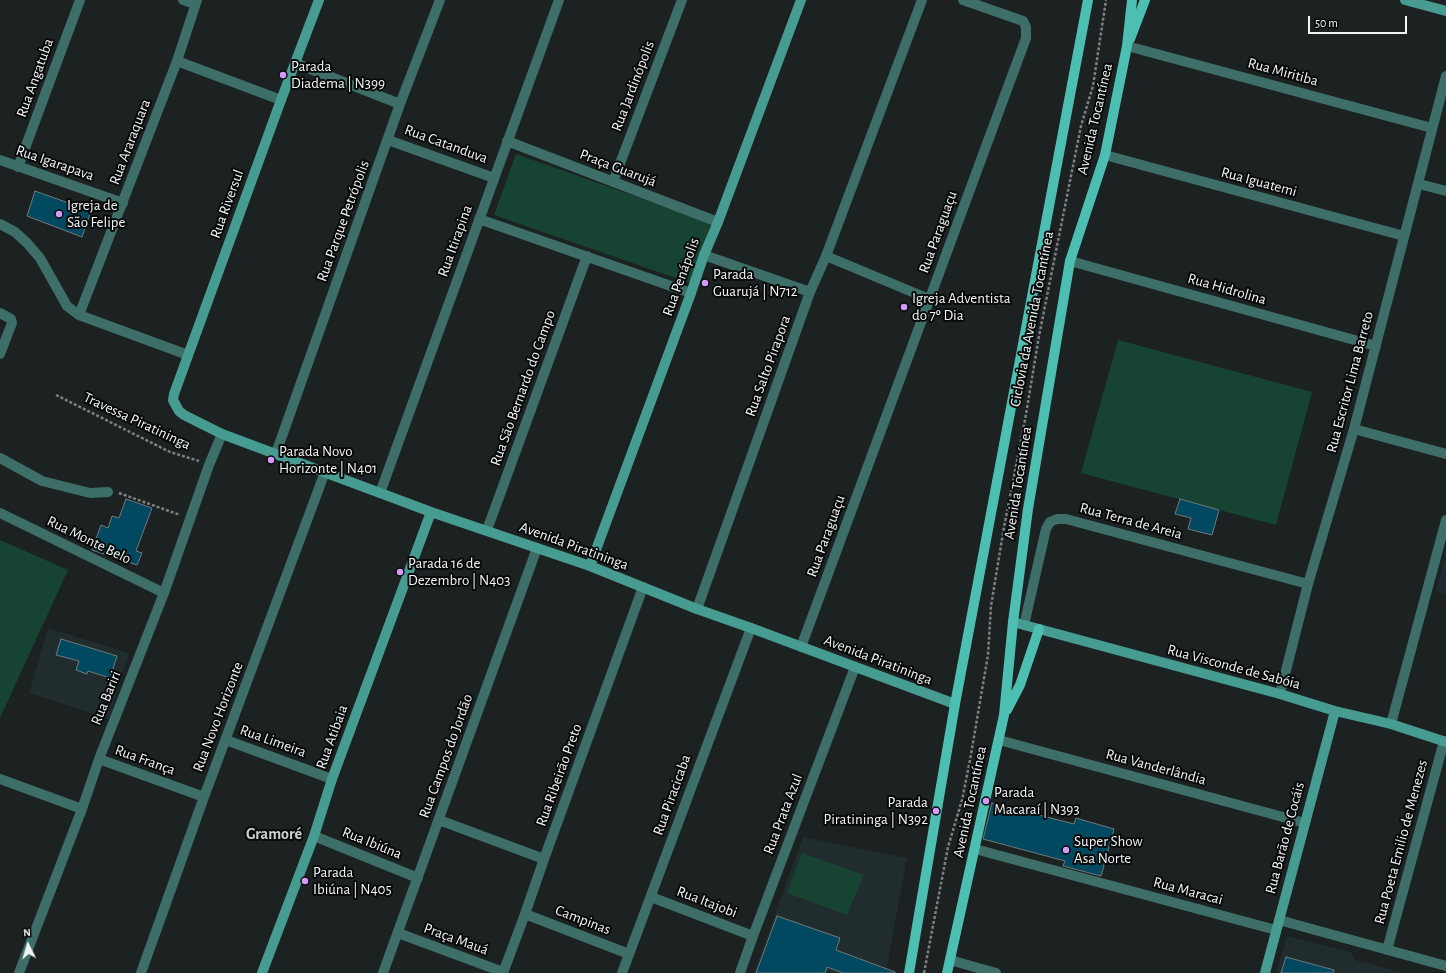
<!DOCTYPE html>
<html>
<head>
<meta charset="utf-8">
<style>
	body { margin:0 }
	#map { position:relative; width:1446px; height:973px; overflow:hidden; background:#1c2121; font-family:"Alegreya Sans",sans-serif }
	canvas { display:block }
	.north { position:absolute; left:8px; top:925px; width:40px; height:40px; -webkit-text-stroke:3px #080a0a; paint-order:stroke; rotate:355deg; font-size:11px; font-weight:700; line-height:16px; text-align:center; color:#f1f4f4 }
	.north::after { content:''; display:block; margin:auto; width:14px; height:18px; background:#f1f4f4; clip-path:polygon(50% 0,100% 100%,50% 72%,0 100%) }
	.scale { position:absolute; left:1308px; top:16px; width:99px; height:18px; box-sizing:border-box; border:2px solid #f1f4f4; border-top:0; padding-left:5px; font-size:12px; line-height:14px; white-space:nowrap; color:#f1f4f4; -webkit-text-stroke:3px #080a0a; paint-order:stroke }
</style>
</head>
<body>
<div id="map">
<canvas width="1446" height="973"></canvas>
<div class="north">N</div>
<div class="scale">50 m</div>
</div>
<script>
const c = document.querySelector('canvas').getContext('2d');
c.lineJoin = 'round';
function fill(path, color) {
  c.fillStyle = color;
  c.fill(path, 'evenodd');
}
function shape(rows) {
  const path = new Path2D();
  for (const r of rows) {
    path.moveTo(r[0], r[1]);
    for (let i = 2; i < r.length; i += 2) path.lineTo(r[i], r[i + 1]);
  }
  return path;
}
function stroke(path, color, width, dash) {
  c.strokeStyle = color;
  c.lineWidth = width;
  c.lineCap = dash ? 'butt' : 'round';
  c.setLineDash(dash || []);
  c.stroke(path);
}
function label(font, color, halo, rows, align = 'center') {
  c.font = font + ' "Alegreya Sans",sans-serif';
  c.lineWidth = 4;
  c.setLineDash([]);
  c.textBaseline = 'middle';
  c.strokeStyle = halo;
  c.fillStyle = color;
  for (const [text, x, y, turn = 0] of rows) {
    c.save();
    c.translate(x, y);
    c.rotate((+turn || 0) * Math.PI / 180);
    c.textAlign = isNaN(turn) ? turn : align;
    if (halo) c.strokeText(text, 0, 0);
    c.fillText(text, 0, 0);
    c.restore();
  }
}
const built = shape([
	[1446,554,1446,595,1436,592],
	[48,628,129,653,109,719,29,693],
	[803,837,907,858,886,973,754,973],
	[1287,936,1351,952,1355,960,1405,973,1276,973]
]);
const green = shape([
	[516,154,711,223,690,283,494,215],
	[1118,340,1312,392,1276,525,1081,473],
	[0,540,68,570,0,718],
	[802,853,864,875,847,915,787,893]
]);
const building = shape([
	[35,191,91,211,82,237,27,216,35,191],
	[126,499,152,508,136,551,142,553,137,565,92,550,101,525,108,528,112,516,119,518,126,499],
	[1180,499,1219,510,1212,535,1188,529,1191,518,1175,514,1180,499],
	[61,639,117,656,110,678,88,671,87,674,76,670,79,661,56,655,61,639],
	[992,803,1074,824,1076,818,1114,829,1101,876,1063,866,1065,861,983,839,992,803],
	[777,916,840,938,836,950,895,972,895,973,843,973,827,967,825,973,756,973,777,916],
	[1286,957,1334,970,1333,973,1281,973,1286,957]
]);
const path = shape([
	[56,395,170,452,199,461],
	[119,493,180,515],
	[924,973,948,847,962,800,970,760,988,655,991,606,1004,527,1025,420,1039,336,1081,126,1093,86,1106,0]
]);
const street = shape([
	[183,0,195,4],
	[1127,46,1432,128],
	[177,61,281,100],
	[295,63,400,104],
	[388,140,494,178],
	[507,141,718,222],
	[1105,155,1404,236],
	[0,160,123,203],
	[18,167,80,0],
	[613,182,682,0],
	[1419,184,1446,191],
	[479,219,691,293],
	[0,224,15,232,27,243,40,258,67,306,79,315,188,355],
	[704,255,810,292],
	[826,256,929,299],
	[1070,261,1376,346],
	[0,313,11,319,12,323,0,354],
	[79,315,177,61,197,0],
	[1354,429,1446,454],
	[276,453,400,104,440,0],
	[0,458,42,481,90,493,108,492],
	[380,493,559,0],
	[0,513,164,593],
	[487,530,587,256],
	[697,609,810,292,826,256,922,0],
	[1024,625,1046,529,1050,522,1057,519,1066,519,1308,584],
	[801,647,1026,38,1026,27,1023,21,963,0],
	[1280,694,1308,584,1354,429,1446,76],
	[1391,724,1446,520],
	[226,740,332,779],
	[999,740,1305,823],
	[99,759,204,797],
	[0,779,82,809],
	[439,820,544,859],
	[314,836,418,878],
	[975,849,1276,930],
	[651,897,753,936],
	[525,914,629,954],
	[1279,920,1446,966],
	[398,933,503,972],
	[1387,950,1444,741],
	[950,960,996,973],
	[19,973,82,809,99,759,164,593,209,465,222,434],
	[141,973,204,797,325,472],
	[383,973,537,548],
	[503,973,525,914,544,859,643,587],
	[622,973,751,628],
	[740,973,753,936,855,667]
]);
const secondary = shape([
	[319,0,281,100,174,394,173,400,179,411,184,415,222,434,431,512,590,566,697,609,751,628,955,704],
	[1405,0,1446,11],
	[590,566,691,293,704,255,718,222,801,0],
	[1013,622,1280,694,1335,711,1391,724,1446,742],
	[262,973,314,836,332,779,431,512],
	[1265,973,1335,711]
]);
const primary = shape([
	[1130,39,1145,0],
	[1007,710,1020,685,1039,629],
	[909,973,955,704,1088,0],
	[947,973,1004,715,1013,622,1028,509,1070,261,1105,155,1127,46,1132,0]
]);
const markers = [
	[283,75,4,"#d69bfa"],
	[59,214,4,"#d69bfa"],
	[705,283,4,"#d69bfa"],
	[904,307,4,"#d69bfa"],
	[271,460,4,"#d69bfa"],
	[400,572,4,"#d69bfa"],
	[986,801,4,"#d69bfa"],
	[936,811,4,"#d69bfa"],
	[1066,850,4,"#d69bfa"],
	[305,881,4,"#d69bfa"]
];
const poiNames = [
	["Parada",291,66],
	["Diadema | N399",291,83],
	["Igreja de",67,205],
	["São Felipe",67,222],
	["Parada",713,274],
	["Guarujá | N712",713,291],
	["Igreja Adventista",912,298],
	["do 7º Dia",912,315],
	["Parada Novo",279,451],
	["Horizonte | N401",279,468],
	["Parada 16 de",408,563],
	["Dezembro | N403",408,580],
	["Parada",994,792],
	["Macaraí | N393",994,809],
	["Parada",928,802,"right"],
	["Piratininga | N392",928,819,"right"],
	["Super Show",1074,841],
	["Asa Norte",1074,858],
	["Parada",313,872],
	["Ibiúna | N405",313,889]
];
const streetNames = [
	["Rua Miritiba",1283,72,15],
	["Rua Angatuba",35,78,-70],
	["Rua Jardinópolis",633,86,-69],
	["Avenida Tocantínea",1095,119,-77],
	["Rua Araraquara",130,142,-69],
	["Rua Catanduva",446,144,20],
	["Rua Igarapava",55,163,19],
	["Praça Guarujá",618,168,21],
	["Rua Iguatemi",1259,182,15],
	["Rua Riversul",227,204,-70],
	["Rua Parque Petrópolis",343,221,-70],
	["Rua Paraguaçu",938,232,-70],
	["Rua Itirapina",455,241,-70],
	["Rua Penápolis",681,277,-70],
	["Rua Hidrolina",1227,289,16],
	["Ciclovia da Avenida Tocantínea",1032,319,-79],
	["Rua Salto Pirapora",768,366,-70],
	["Rua Escritor Lima Barreto",1350,382,-75],
	["Rua São Bernardo do Campo",523,388,-70],
	["Travessa Piratininga",137,421,25],
	["Avenida Tocantínea",1018,483,-81],
	["Rua Terra de Areia",1131,521,15],
	["Rua Paraguaçu",826,536,-70],
	["Rua Monte Belo",89,540,26],
	["Avenida Piratininga",574,546,20],
	["Avenida Piratininga",878,660,21],
	["Rua Visconde de Sabóia",1234,667,15],
	["Rua Bariri",106,698,-68],
	["Rua Novo Horizonte",218,717,-69],
	["Rua Atibaia",332,737,-70],
	["Rua Limeira",273,741,20],
	["Rua Campos do Jordão",446,756,-70],
	["Rua França",145,760,20],
	["Rua Vanderlândia",1156,767,15],
	["Rua Ribeirão Preto",559,775,-70],
	["Rua Piracicaba",672,795,-70],
	["Avenida Tocantínea",970,802,-78],
	["Rua Prata Azul",783,814,-69],
	["Rua Barão de Cocáis",1285,838,-75],
	["Rua Poeta Emilio de Menezes",1401,842,-75],
	["Rua Ibiúna",372,843,22],
	["Rua Maracai",1188,891,15],
	["Rua Itajobi",707,902,21],
	["Campinas",583,920,21],
	["Praça Mauá",456,939,20]
];
const neighbourhoodNames = [
	["Gramoré",274,834]
];
fill(built, '#202c2d');
fill(green, '#174432');
fill(building, '#004961');
stroke(building, '#73787b', 1);
stroke(path, '#7c8080', 2.5, [3, 2]);
stroke(street, '#3d6f68', 10);
stroke(secondary, '#479c92', 10);
stroke(primary, '#4dbfb2', 10);
for (const [x, y, r, color] of markers) {
  const dot = new Path2D();
  dot.arc(x, y, r, 0, 2 * Math.PI);
  c.fillStyle = color;
  c.fill(dot);
  stroke(dot, '#080a0a', 1.5);
}
label('15px', '#f1f4f4', '#080a0a', poiNames, 'left');
label('15px', '#f1f4f4', '#080a0a', streetNames);
label('bold 16px', '#cbd1d2', '#080a0a', neighbourhoodNames);
</script>
</body>
</html>
